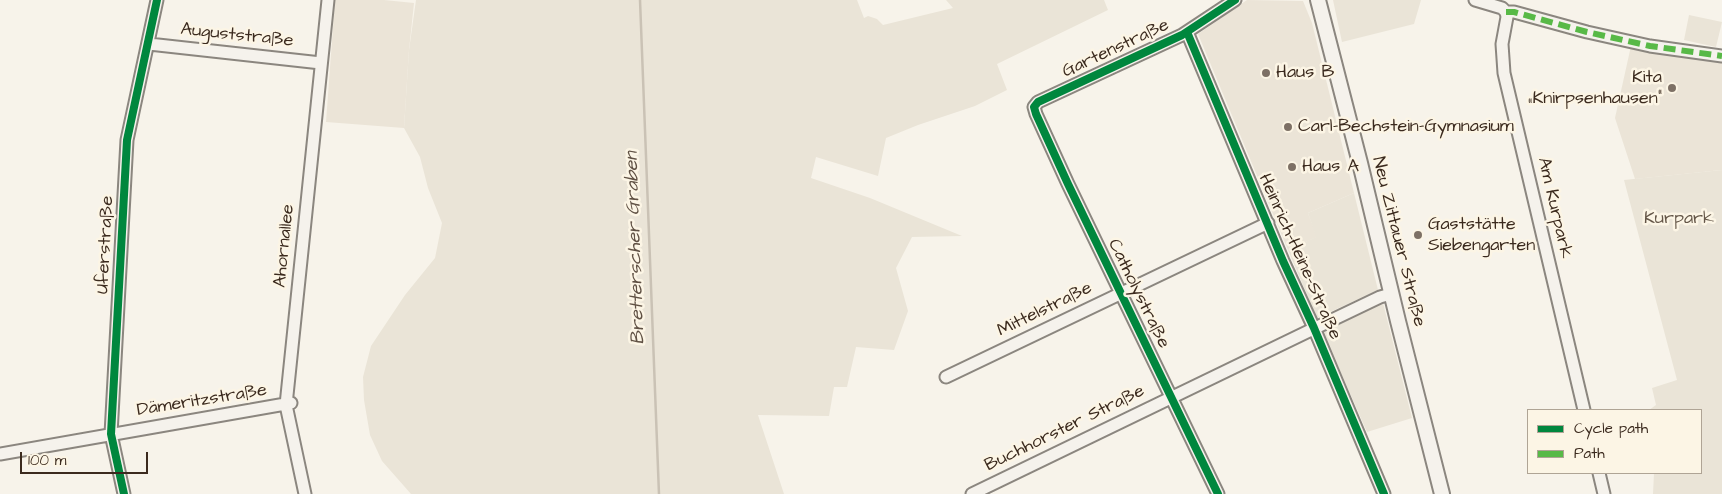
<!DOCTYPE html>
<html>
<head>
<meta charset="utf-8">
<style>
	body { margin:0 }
	#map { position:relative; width:1722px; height:494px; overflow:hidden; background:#f7f3ea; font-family:"Architects Daughter",sans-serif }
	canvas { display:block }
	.legend { position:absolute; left:1527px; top:409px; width:175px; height:65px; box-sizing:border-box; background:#fcf5e5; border:1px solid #afa495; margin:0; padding:6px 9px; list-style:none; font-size:15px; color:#3b2a1e }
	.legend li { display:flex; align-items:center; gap:10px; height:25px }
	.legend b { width:25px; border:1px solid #afa495 }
	.scale { position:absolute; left:20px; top:452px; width:128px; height:22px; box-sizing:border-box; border:2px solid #3b2a1e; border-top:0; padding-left:6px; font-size:15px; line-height:18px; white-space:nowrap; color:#3b2a1e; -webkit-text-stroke:4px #fcf5e5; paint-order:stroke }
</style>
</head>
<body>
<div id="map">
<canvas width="1722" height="494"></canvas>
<ul class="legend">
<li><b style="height:6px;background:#00873e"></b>Cycle path</li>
<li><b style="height:6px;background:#58b947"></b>Path</li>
</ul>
<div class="scale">100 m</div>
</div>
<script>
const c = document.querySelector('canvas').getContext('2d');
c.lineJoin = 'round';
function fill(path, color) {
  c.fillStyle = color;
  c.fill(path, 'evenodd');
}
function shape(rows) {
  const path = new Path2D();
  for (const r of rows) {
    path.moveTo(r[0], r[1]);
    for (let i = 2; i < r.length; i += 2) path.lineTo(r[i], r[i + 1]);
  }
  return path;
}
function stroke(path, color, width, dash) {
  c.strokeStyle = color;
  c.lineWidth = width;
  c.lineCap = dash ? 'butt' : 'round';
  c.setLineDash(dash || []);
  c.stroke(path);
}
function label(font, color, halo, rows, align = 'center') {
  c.font = font + ' "Architects Daughter",sans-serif';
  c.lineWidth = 5;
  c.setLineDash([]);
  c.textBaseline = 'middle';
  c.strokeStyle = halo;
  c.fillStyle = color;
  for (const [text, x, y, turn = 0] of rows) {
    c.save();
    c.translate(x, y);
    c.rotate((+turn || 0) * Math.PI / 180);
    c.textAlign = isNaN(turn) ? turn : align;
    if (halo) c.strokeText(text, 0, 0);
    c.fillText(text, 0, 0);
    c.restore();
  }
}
const built = shape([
	[335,0,384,0,414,3,409,50,404,128,326,122],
	[1247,0,1303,1,1312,23,1354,193,1308,213,1317,237,1288,250,1198,34],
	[1631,46,1722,59,1722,170,1635,179,1615,118]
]);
const green = shape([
	[416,0,857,0,864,18,868,16,877,19,883,25,953,8,946,0,1104,0,1108,10,997,64,1007,90,975,106,918,125,886,138,878,176,816,157,811,178,870,198,962,236,912,237,896,268,908,311,894,350,856,347,847,387,834,387,829,416,758,415,784,494,411,494,382,461,370,435,364,400,363,377,371,346,405,295,435,258,442,223,428,188,420,157,404,128,409,50],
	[1333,0,1421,0,1414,24,1342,42],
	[1689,15,1722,22,1716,47,1684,40],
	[1722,170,1722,494,1653,494,1654,473,1701,473,1701,410,1649,410,1656,405,1652,388,1677,380,1624,180],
	[1354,193,1378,290,1317,318,1288,250,1316,237,1308,213],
	[1383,303,1412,418,1367,432,1323,332]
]);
const stream = shape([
	[640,0,659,494]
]);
const minor = shape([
	[1475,0,1502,8,1506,12,1514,12,1587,32,1650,46,1722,56],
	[1506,12,1507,17,1502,44,1504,73,1584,410],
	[1187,32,1283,261,1314,328,1384,494],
	[149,44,321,63],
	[946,377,1268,223],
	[0,454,291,403],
	[1599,473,1604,494],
	[124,494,111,434,127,140,157,0],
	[305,494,286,405,328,0],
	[972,494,1309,331,1380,297,1391,294],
	[1218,494,1068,184,1036,114,1034,107,1038,102,1182,35,1235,0]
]);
const major = shape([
	[1318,0,1360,163,1398,321,1442,494]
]);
const quiet = shape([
	[1506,12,1514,12,1587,32,1650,46,1722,56]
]);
const cycleway = shape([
	[1187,32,1283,261,1314,328,1384,494],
	[124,494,111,434,127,140,157,0],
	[1218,494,1068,184,1036,114,1034,107,1038,102,1182,35,1235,0]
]);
const markers = [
	[1266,73,5,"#7d7065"],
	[1672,88,5,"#7d7065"],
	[1288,127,5,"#7d7065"],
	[1292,167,5,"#7d7065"],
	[1418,235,5,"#7d7065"]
];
const streetNames = [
	["Auguststraße",237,36,6],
	["Gartenstraße",1116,49,-25],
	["Am Kurpark",1554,208,77],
	["Neu Zittauer Straße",1398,242,76],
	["Uferstraße",106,245,-87],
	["Ahornallee",285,246,-84],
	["Heinrich-Heine-Straße",1299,257,66],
	["Catholystraße",1138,294,64],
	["Mittelstraße",1045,310,-26],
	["Dämeritzstraße",202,401,-9],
	["Buchhorster Straße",1065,429,-26]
];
const poiNames = [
	["Haus B",1276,73],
	["Kita",1662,78,"right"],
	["„Knirpsenhausen“",1662,99,"right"],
	["Carl-Bechstein-Gymnasium",1298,127],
	["Haus A",1302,167],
	["Gaststätte",1428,225],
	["Siebengarten",1428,246]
];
const parkNames = [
	["Kurpark",1679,219]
];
const waterNames = [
	["Bretterscher Graben",636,248,-92]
];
fill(built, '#ebe4d7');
fill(green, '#eae4d7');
stroke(stream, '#cac2b5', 2.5);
stroke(minor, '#8b867f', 15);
stroke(major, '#8b867f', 18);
stroke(minor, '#f5f2ec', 11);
stroke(major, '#f5f2ec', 14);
stroke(quiet, '#58b947', 6, [12, 6]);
stroke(cycleway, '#00873e', 8);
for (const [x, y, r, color] of markers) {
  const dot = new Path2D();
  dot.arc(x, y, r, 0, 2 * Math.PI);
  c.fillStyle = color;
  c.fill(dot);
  stroke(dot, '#fcf5e5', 2);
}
label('18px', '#3b2a1e', '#fcf5e5', streetNames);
label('18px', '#3b2a1e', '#fcf5e5', poiNames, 'left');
label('18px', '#645648', '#fcf5e5', parkNames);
label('italic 19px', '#605144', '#fcf5e5', waterNames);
</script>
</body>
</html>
